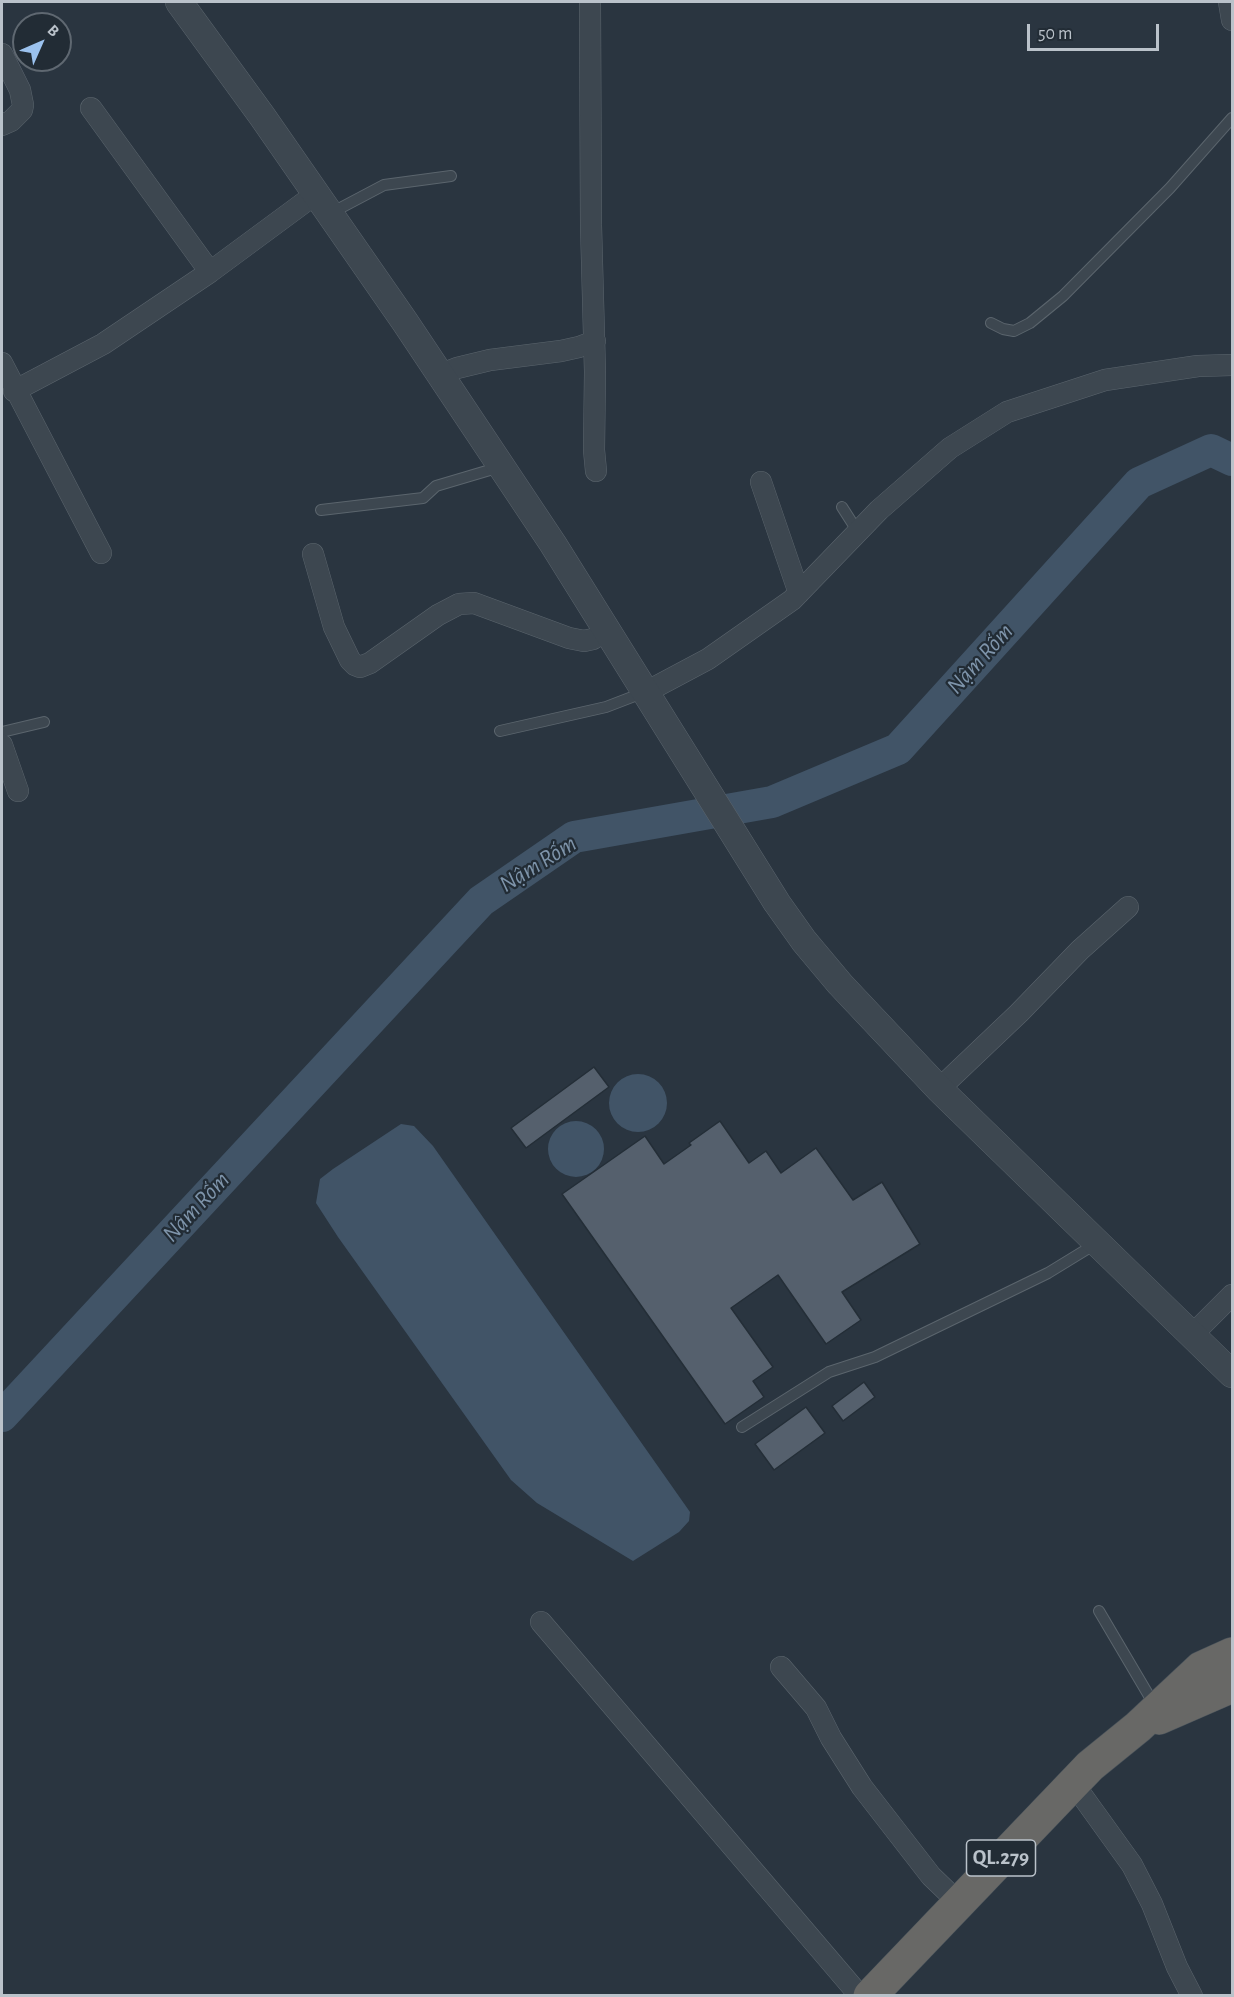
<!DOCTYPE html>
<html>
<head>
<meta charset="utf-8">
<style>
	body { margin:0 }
	#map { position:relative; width:1234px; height:1997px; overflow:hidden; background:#2a3540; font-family:"Alegreya Sans",sans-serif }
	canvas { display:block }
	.frame { position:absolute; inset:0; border:3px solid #bac2ca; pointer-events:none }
	.north { position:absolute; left:12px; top:12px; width:60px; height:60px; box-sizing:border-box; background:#222c35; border:2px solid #5f6871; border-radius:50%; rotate:45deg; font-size:16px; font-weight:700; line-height:24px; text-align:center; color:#bac2ca }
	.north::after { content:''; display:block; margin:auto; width:21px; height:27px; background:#9bc2ee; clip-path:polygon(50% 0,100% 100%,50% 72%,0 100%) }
	.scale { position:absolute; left:1027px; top:24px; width:132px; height:27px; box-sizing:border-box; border:3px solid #bac2ca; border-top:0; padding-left:8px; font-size:18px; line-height:21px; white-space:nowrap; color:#bac2ca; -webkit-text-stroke:4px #222c35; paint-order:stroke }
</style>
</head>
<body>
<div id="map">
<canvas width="1234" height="1997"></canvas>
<div class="frame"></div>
<div class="north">B</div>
<div class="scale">50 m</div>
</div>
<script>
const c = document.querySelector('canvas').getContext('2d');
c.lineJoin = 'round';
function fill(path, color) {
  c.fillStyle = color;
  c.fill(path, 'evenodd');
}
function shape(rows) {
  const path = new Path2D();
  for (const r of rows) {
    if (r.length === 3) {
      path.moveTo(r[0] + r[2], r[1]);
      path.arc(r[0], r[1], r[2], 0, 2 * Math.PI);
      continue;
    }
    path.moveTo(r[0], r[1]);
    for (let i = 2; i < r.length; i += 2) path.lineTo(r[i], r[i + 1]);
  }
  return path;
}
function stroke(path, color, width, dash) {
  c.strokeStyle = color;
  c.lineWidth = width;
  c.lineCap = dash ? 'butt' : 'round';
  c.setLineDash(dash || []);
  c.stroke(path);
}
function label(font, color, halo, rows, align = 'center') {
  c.font = font + ' "Alegreya Sans",sans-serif';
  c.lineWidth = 4.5;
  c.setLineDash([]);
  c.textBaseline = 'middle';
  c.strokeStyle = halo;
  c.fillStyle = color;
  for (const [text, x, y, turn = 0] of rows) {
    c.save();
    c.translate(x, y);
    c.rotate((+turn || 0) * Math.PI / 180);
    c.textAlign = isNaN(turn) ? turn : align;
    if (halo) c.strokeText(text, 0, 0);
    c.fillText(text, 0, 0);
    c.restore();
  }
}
const water = shape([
	[638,1103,29],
	[576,1149,28],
	[401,1124,414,1126,433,1146,690,1512,689,1521,679,1532,633,1561,537,1503,511,1480,338,1237,316,1203,320,1179,333,1169]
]);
const river = shape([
	[2,1416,481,901,574,837,772,802,898,749,1139,483,1211,450,1232,460]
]);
const building = shape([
	[594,1067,609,1087,526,1148,511,1128,594,1067],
	[720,1121,749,1163,766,1151,781,1173,816,1148,853,1200,882,1182,920,1244,842,1292,861,1320,826,1344,778,1275,731,1308,773,1367,753,1381,764,1397,725,1424,562,1194,645,1136,664,1164,691,1145,689,1143,720,1121],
	[864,1382,875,1397,843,1421,832,1406,864,1382],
	[806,1407,825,1433,774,1470,755,1444,806,1407]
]);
const service = shape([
	[331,213,384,185,451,176],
	[991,323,1003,329,1014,331,1030,323,1063,296,1170,188,1232,118],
	[842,507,858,532],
	[321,510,423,498,436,486,500,467],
	[500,731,606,707,645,692],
	[2,732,44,722],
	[742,1427,829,1372,875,1357,1048,1273,1097,1243],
	[1099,1611,1155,1706]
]);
const minor = shape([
	[590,2,591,225,595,372,594,450,596,471],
	[1229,2,1232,20],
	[2,54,20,90,23,105,22,110,11,121,2,125],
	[91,108,210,272],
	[2,363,101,553],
	[439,375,457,368,490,360,561,351,579,347,595,341],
	[14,391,103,344,210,272,317,193],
	[761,482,799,593],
	[313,554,334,627,350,660,355,665,360,667,370,663,438,615,459,604,474,603,569,638,584,641,593,639,607,630],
	[646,692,708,659,792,600,879,510,950,448,1007,412,1105,380,1198,366,1232,365],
	[2,745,18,791],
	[939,1089,1019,1013,1080,950,1128,907],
	[1192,1335,1232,1295],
	[541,1622,860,1996],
	[781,1667,816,1708,831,1738,862,1787,931,1876,958,1902],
	[1073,1783,1132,1865,1152,1904,1177,1967,1192,1996]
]);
const tertiary = shape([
	[179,2,262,116,405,322,553,544,777,903,804,941,840,984,939,1089,1232,1374]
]);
const trunk = shape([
	[1159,1718,1232,1686],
	[870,1996,1090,1766,1138,1727,1201,1668,1232,1654]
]);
const shields = [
	[1001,1858,69]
];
const shieldNames = [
	["QL.279",1001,1858]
];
const waterNames = [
	["Nậm Rốm",980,659,-48],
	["Nậm Rốm",538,864,-32],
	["Nậm Rốm",196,1207,-47]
];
fill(water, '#415467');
stroke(river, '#415467', 32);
fill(building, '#55606d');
stroke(building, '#242e37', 1.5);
stroke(service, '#5b656d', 12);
stroke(minor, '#5b656d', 22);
stroke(tertiary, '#5b656d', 28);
stroke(trunk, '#48525a', 34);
stroke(service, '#3d4750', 10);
stroke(minor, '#3d4750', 21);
stroke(tertiary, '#3d4750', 27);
stroke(trunk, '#686866', 33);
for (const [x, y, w] of shields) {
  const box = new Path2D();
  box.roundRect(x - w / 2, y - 18, w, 36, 4.5);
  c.fillStyle = '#222c35';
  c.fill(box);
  stroke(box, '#bac2ca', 1.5);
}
label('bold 21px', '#bac2ca', null, shieldNames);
label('italic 24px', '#7e94aa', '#222c35', waterNames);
</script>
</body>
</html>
